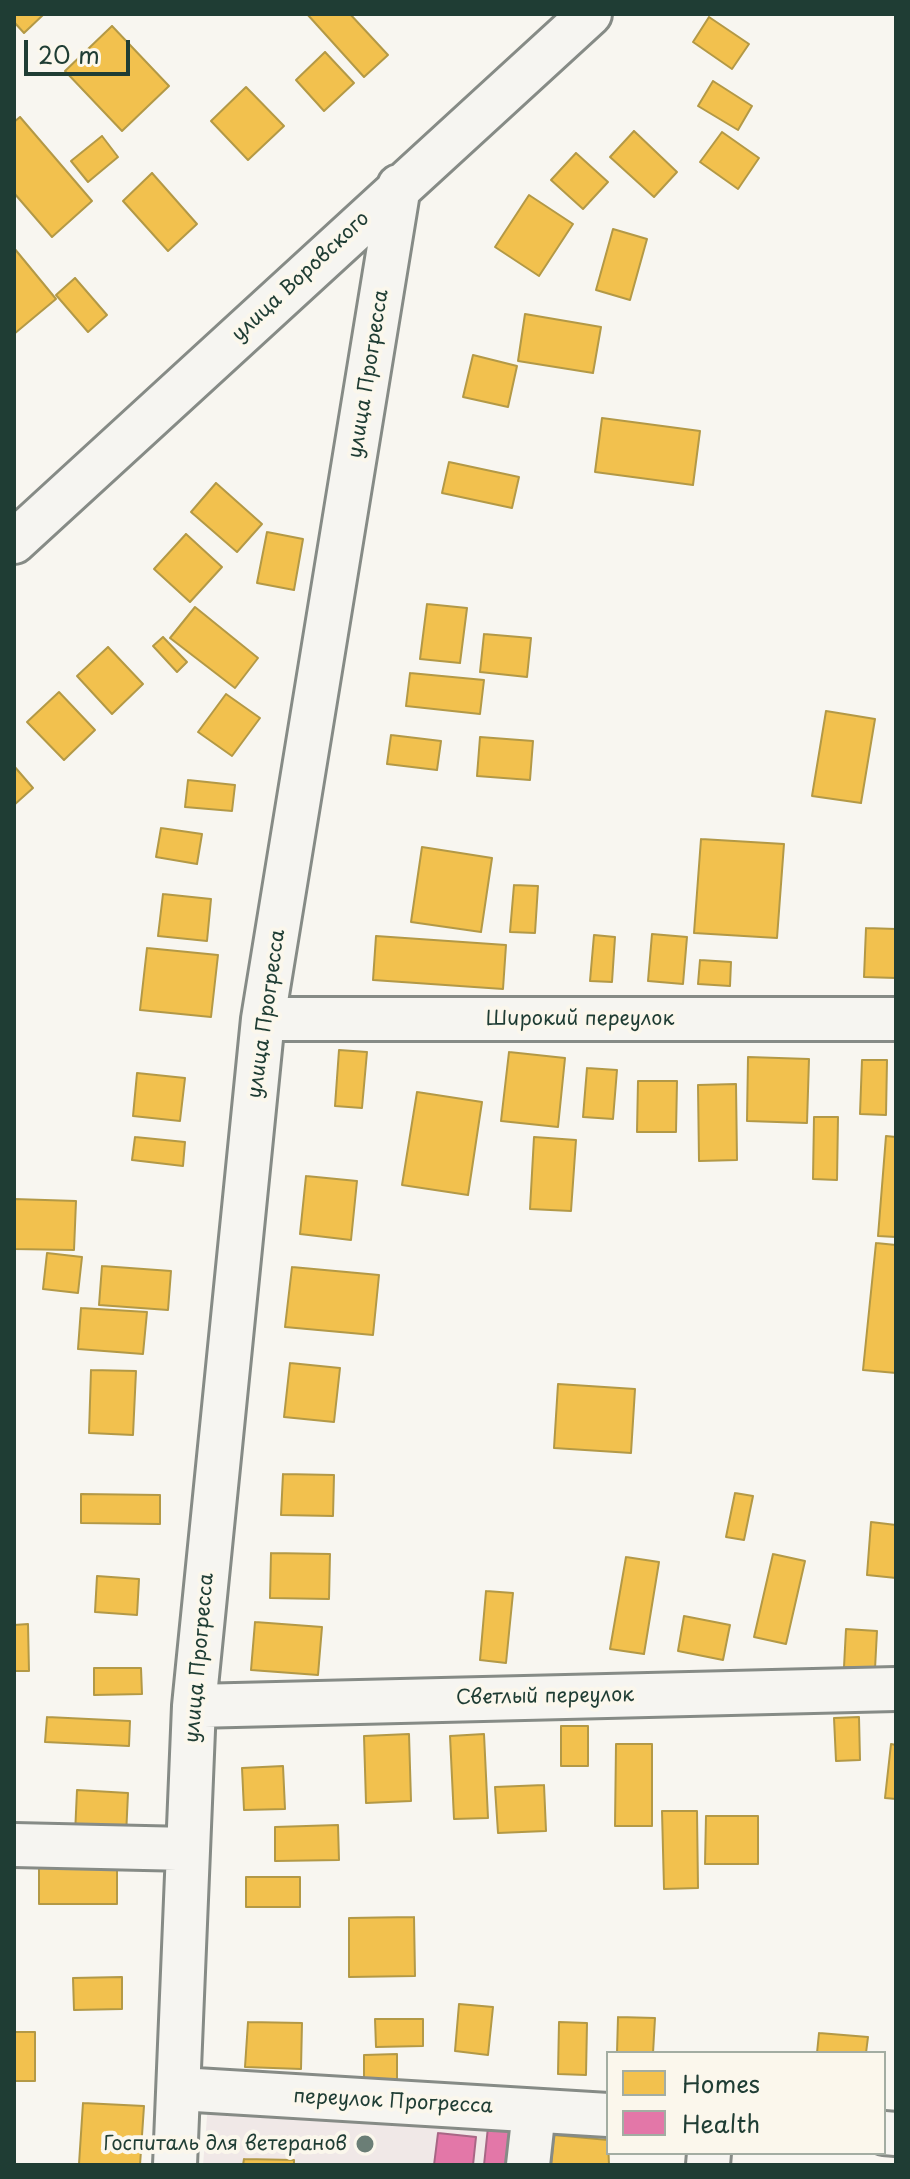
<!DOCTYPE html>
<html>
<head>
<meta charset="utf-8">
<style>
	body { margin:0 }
	#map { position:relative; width:910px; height:2179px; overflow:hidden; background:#f8f6f0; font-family:"Playpen Sans",sans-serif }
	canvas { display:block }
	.frame { position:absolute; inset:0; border:16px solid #1f3d34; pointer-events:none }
	.legend { position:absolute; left:606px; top:2051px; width:280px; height:104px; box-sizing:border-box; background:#fbf7ec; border:2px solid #a3ada2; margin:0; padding:10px 14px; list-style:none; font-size:24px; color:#1f3d34 }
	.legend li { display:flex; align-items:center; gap:16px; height:40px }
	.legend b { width:40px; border:2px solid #a3ada2 }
	.scale { position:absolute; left:24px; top:40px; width:106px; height:36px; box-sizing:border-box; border:4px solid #1f3d34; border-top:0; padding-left:10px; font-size:24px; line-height:28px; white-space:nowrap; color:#1f3d34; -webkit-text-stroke:6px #fbf7ec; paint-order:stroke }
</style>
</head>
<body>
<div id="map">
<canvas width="910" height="2179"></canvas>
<div class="frame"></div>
<ul class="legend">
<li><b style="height:22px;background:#f2c14e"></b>Homes</li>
<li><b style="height:22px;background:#e377a8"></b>Health</li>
</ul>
<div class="scale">20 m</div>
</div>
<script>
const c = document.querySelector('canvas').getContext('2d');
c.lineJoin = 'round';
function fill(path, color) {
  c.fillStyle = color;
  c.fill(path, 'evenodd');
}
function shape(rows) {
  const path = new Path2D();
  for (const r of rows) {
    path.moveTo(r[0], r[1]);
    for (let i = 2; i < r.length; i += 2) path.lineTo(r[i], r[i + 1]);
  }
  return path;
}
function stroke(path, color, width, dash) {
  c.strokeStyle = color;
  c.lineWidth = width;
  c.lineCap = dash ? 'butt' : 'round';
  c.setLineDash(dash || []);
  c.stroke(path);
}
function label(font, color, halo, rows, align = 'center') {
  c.font = font + ' "Playpen Sans",sans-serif';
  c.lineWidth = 8;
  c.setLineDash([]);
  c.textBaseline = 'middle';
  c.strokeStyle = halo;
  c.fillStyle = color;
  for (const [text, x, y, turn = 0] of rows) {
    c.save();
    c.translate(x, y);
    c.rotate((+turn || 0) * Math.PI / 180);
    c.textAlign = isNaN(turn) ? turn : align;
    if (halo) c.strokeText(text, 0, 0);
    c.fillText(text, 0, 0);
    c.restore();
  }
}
const built = shape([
	[208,2105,528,2123,522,2165,203,2165]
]);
const homes = shape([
	[14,14,44,14,24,33,14,22,14,14],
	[307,14,350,14,388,55,364,77,307,14],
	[709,17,749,44,732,69,693,42,709,17],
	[112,26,169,86,122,131,65,71,112,26],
	[325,52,354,83,324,111,296,80,325,52],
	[713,81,752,106,738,130,698,106,713,81],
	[246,87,284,126,248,160,211,121,246,87],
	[20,117,92,201,52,237,14,193,14,122,20,117],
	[634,131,677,172,654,197,610,157,634,131],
	[722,132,759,158,738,189,700,162,722,132],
	[102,136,118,157,88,182,71,161,102,136],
	[576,153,608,182,583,209,551,180,576,153],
	[152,173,197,224,168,251,123,201,152,173],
	[529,195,573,224,539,276,495,247,529,195],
	[613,229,647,239,630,300,596,290,613,229],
	[14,248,56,299,14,334,14,248],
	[75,278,107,315,88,332,56,295,75,278],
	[525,314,601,327,593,373,518,361,525,314],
	[473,355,517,366,508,407,463,397,473,355],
	[602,418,700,431,693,485,595,472,602,418],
	[449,462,519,477,512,508,442,493,449,462],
	[216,483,262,524,237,552,191,512,216,483],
	[267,532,303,539,294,590,257,583,267,532],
	[186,534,222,567,190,602,154,569,186,534],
	[427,604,467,608,460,663,420,659,427,604],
	[195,607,258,658,235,688,170,638,195,607],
	[484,634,531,638,527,677,480,672,484,634],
	[163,637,187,662,177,672,153,646,163,637],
	[108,647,143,684,112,714,77,676,108,647],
	[410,673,484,680,480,714,406,706,410,673],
	[59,692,95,730,64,760,27,722,59,692],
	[226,694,260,718,232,756,198,732,226,694],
	[826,711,875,719,861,803,812,796,826,711],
	[391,735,441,741,437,770,387,764,391,735],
	[480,737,533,741,530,780,477,776,480,737],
	[14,766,33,788,14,805,14,766],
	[188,780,235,785,232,811,185,807,188,780],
	[161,828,202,834,197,864,156,857,161,828],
	[701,839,784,844,777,938,694,933,701,839],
	[422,847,492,858,481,932,411,922,422,847],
	[514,885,538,886,535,933,510,932,514,885],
	[163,894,211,899,207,941,158,936,163,894],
	[866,928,896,929,896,978,864,977,866,928],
	[652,934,687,937,683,984,648,981,652,934],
	[594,935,615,937,612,982,590,981,594,935],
	[376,936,506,945,503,989,373,980,376,936],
	[147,948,218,955,211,1017,140,1010,147,948],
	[700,960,731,962,730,986,698,984,700,960],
	[339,1050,367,1052,362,1108,335,1106,339,1050],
	[509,1052,565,1058,558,1127,501,1121,509,1052],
	[748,1057,809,1059,807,1123,747,1121,748,1057],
	[862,1060,887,1060,886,1115,860,1114,862,1060],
	[587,1068,617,1070,613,1119,583,1117,587,1068],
	[137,1073,185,1078,180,1121,133,1116,137,1073],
	[638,1081,677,1081,676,1132,637,1132,638,1081],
	[736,1084,737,1160,699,1161,698,1085,736,1084],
	[417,1092,482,1102,468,1195,402,1185,417,1092],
	[814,1117,838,1117,837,1180,813,1179,814,1117],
	[886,1136,896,1137,896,1237,878,1236,886,1136],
	[135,1137,185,1142,183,1166,132,1160,135,1137],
	[534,1137,576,1140,571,1211,530,1209,534,1137],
	[306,1176,357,1181,351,1240,300,1234,306,1176],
	[14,1199,76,1201,74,1250,14,1249,14,1199],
	[876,1243,896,1245,896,1373,863,1370,876,1243],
	[47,1253,82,1257,78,1293,43,1289,47,1253],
	[102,1266,171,1271,168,1310,99,1305,102,1266],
	[292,1267,379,1275,373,1335,285,1327,292,1267],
	[81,1308,147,1312,143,1354,78,1349,81,1308],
	[290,1363,340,1368,334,1422,284,1417,290,1363],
	[91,1370,136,1371,133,1435,89,1433,91,1370],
	[558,1384,635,1389,631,1453,554,1448,558,1384],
	[283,1474,334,1475,333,1516,281,1515,283,1474],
	[735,1493,753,1496,744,1540,726,1537,735,1493],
	[81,1494,160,1495,160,1524,81,1523,81,1494],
	[871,1522,896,1525,896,1578,867,1575,871,1522],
	[271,1553,330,1554,329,1599,270,1598,271,1553],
	[773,1554,805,1561,786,1644,754,1637,773,1554],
	[626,1557,659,1562,644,1654,610,1649,626,1557],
	[97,1576,139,1579,137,1615,95,1612,97,1576],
	[486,1591,513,1593,506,1663,480,1660,486,1591],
	[684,1616,730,1625,723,1660,678,1651,684,1616],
	[255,1622,322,1627,318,1675,251,1670,255,1622],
	[28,1624,29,1671,14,1671,14,1625,28,1624],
	[846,1629,877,1631,875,1669,844,1667,846,1629],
	[94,1668,141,1668,142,1694,94,1695,94,1668],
	[47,1717,130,1721,129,1746,45,1742,47,1717],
	[859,1717,860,1760,836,1761,834,1718,859,1717],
	[561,1726,588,1726,588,1766,561,1766,561,1726],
	[409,1734,411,1801,366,1803,364,1736,409,1734],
	[484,1734,488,1818,454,1819,450,1736,484,1734],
	[616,1744,652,1744,652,1826,615,1826,616,1744],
	[891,1744,896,1745,896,1799,885,1798,891,1744],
	[283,1766,285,1809,244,1810,242,1768,283,1766],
	[544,1785,546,1831,498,1833,495,1787,544,1785],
	[77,1790,128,1793,126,1836,75,1834,77,1790],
	[662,1811,697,1811,698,1888,664,1889,662,1811],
	[706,1816,758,1816,758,1864,705,1864,706,1816],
	[338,1825,339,1860,275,1861,275,1827,338,1825],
	[39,1865,117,1865,117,1904,39,1904,39,1865],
	[246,1877,300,1877,300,1907,246,1907,246,1877],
	[414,1917,415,1976,349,1977,349,1918,414,1917],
	[122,1977,122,2009,74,2010,73,1978,122,1977],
	[459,2004,493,2007,488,2055,455,2051,459,2004],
	[618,2017,655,2018,653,2053,617,2053,618,2017],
	[375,2019,423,2019,423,2046,376,2047,375,2019],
	[248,2022,302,2023,301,2069,245,2067,248,2022],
	[559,2022,587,2023,586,2075,558,2074,559,2022],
	[14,2032,35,2032,35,2081,14,2081,14,2032],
	[819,2033,868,2037,866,2053,817,2053,819,2033],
	[397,2054,397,2081,364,2081,364,2055,397,2054],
	[83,2103,144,2106,140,2165,79,2164,83,2103],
	[554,2135,608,2140,609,2165,551,2165,554,2135],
	[244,2159,294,2160,294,2165,243,2165,244,2159]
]);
const health = shape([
	[488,2127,522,2129,518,2165,484,2165,488,2127],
	[438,2133,476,2137,473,2165,434,2165,438,2133]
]);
const minor = shape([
	[14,542,590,14],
	[263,1019,896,1019],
	[194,1706,896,1689],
	[14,1845,188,1849],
	[179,2089,608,2115],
	[884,2133,896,2134],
	[175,2165,194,1706,263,1019,399,186],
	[528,2165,534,2111],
	[708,2165,709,2153]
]);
const markers = [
	[365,2144,10,"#6b7e76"]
];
const streetNames = [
	["улица Воровского",301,277,-43],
	["улица Прогресса",369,374,-81],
	["улица Прогресса",267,1014,-82],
	["Широкий переулок",580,1019],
	["улица Прогресса",200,1658,-85],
	["Светлый переулок",545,1697,-1],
	["переулок Прогресса",393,2102,3]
];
const poiNames = [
	["Госпиталь для ветеранов",347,2144]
];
fill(built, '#f0e8e7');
fill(homes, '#f2c14e');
stroke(homes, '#b39946', 2);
fill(health, '#e377a8');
stroke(health, '#a86685', 2);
stroke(minor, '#868b86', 48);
stroke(minor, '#f6f5f1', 42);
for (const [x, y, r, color] of markers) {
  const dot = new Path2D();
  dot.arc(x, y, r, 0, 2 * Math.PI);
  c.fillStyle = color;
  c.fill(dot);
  stroke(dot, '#fbf7ec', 3);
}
label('20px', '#1f3d34', '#fbf7ec', streetNames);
label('20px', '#1f3d34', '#fbf7ec', poiNames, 'right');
</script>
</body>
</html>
